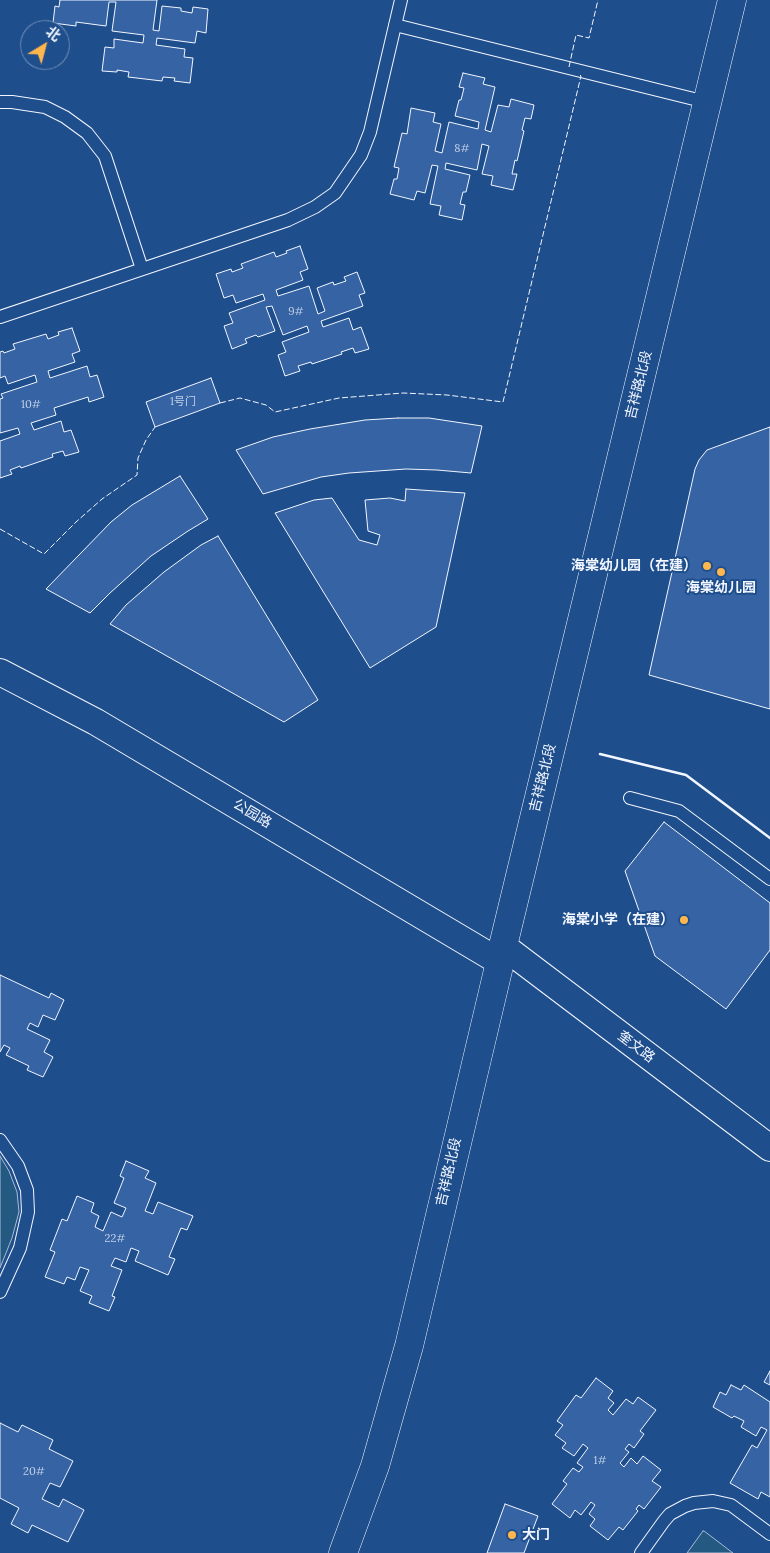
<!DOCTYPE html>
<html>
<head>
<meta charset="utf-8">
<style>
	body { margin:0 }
	#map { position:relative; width:770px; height:1553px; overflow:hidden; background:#1f4e8c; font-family:Lora,"Noto Sans SC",serif }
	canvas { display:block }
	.north { position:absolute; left:20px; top:20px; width:50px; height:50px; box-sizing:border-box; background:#1f4e8c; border:1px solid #7391ba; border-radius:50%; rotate:37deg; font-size:14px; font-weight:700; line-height:20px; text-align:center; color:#f2f6ff }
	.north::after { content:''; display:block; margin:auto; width:18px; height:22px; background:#ffb74d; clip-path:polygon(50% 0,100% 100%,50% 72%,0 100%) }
</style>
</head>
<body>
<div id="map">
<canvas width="770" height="1553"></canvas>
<div class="north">北</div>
</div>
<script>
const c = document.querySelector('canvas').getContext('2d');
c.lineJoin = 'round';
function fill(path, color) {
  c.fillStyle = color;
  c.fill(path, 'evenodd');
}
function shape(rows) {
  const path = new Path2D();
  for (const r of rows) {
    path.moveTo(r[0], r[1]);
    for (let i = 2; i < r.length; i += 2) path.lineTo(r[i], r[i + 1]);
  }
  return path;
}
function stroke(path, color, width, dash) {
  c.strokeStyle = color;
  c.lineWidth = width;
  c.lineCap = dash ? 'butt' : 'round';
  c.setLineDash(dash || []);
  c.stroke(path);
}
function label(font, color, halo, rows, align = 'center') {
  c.font = font + ' Lora,"Noto Sans SC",serif';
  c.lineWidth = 4;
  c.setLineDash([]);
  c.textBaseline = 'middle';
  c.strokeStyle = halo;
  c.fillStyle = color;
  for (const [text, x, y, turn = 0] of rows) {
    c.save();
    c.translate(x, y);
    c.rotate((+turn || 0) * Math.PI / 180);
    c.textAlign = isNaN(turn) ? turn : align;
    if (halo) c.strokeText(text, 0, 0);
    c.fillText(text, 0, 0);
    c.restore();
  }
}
const green = shape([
	[0,1156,9,1171,17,1192,19,1212,12,1238,0,1268,0,1156],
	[703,1531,704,1531,733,1553,687,1553,703,1531]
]);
const building = shape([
	[60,0,157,0,153,30,159,31,162,6,181,8,181,11,192,13,193,7,208,9,206,33,197,31,195,43,157,38,156,45,185,49,184,57,193,58,190,83,174,81,175,78,163,77,162,81,128,77,129,72,117,70,117,72,102,71,105,47,114,48,114,39,143,43,144,35,112,31,116,2,109,2,106,26,76,22,76,26,53,23,55,6,59,7,60,0],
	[463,73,485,78,483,84,495,87,485,130,491,132,498,105,509,107,511,99,534,105,531,119,525,118,522,130,524,131,517,161,515,160,512,174,517,174,513,190,491,185,493,176,482,174,489,146,482,144,477,170,446,163,445,169,470,175,466,192,463,192,460,204,465,205,462,220,439,215,441,206,430,204,438,166,432,165,425,193,417,191,414,200,390,194,394,179,397,179,399,168,394,167,402,133,407,134,411,108,435,113,433,122,441,124,435,151,442,153,449,122,478,129,479,122,455,116,459,100,461,100,464,88,459,87,463,73],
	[300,246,308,269,300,272,303,280,276,290,278,296,309,286,318,314,325,311,317,288,333,282,334,285,346,281,344,277,357,272,365,293,359,295,363,306,321,321,323,327,349,318,353,330,361,327,369,349,355,353,353,348,341,352,342,354,312,364,311,362,298,366,300,371,285,376,278,355,286,352,282,342,309,332,307,326,283,335,272,306,266,307,275,331,258,337,256,335,245,339,247,343,232,349,224,326,233,323,229,313,265,300,263,294,236,303,233,295,224,298,216,274,231,269,232,272,243,268,241,264,274,252,276,257,287,253,286,251,300,246],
	[72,328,80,351,72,354,75,362,48,371,50,378,87,366,90,377,97,375,104,397,89,402,88,397,54,408,56,415,31,423,34,430,61,421,64,432,71,430,79,452,65,456,63,451,52,454,53,457,21,468,20,466,10,470,12,474,0,478,0,441,20,434,18,428,0,433,0,399,3,398,1,394,37,382,35,375,8,384,5,376,0,378,0,352,3,351,4,353,15,349,13,344,46,334,48,339,59,335,58,332,72,328],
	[211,378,220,403,155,427,146,402,211,378],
	[398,418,429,418,482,426,471,473,437,470,406,469,349,473,321,477,263,494,236,450,273,437,310,429,365,420,398,418],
	[770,427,770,709,649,675,695,469,699,460,707,450,770,427],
	[180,476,208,519,188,531,151,556,110,593,90,613,46,589,111,522,132,505,180,476],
	[406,489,465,493,436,627,370,668,275,513,314,500,332,498,359,540,377,545,380,535,368,531,365,500,390,498,405,501,406,489],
	[218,536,318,700,284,722,110,624,126,605,164,572,201,545,218,536],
	[664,822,770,903,770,950,726,1009,655,956,625,871,664,822],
	[0,975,49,998,51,993,64,1000,55,1020,43,1015,38,1027,30,1023,27,1029,50,1040,44,1052,53,1057,43,1077,27,1070,29,1066,6,1055,10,1048,4,1045,0,1052,0,975],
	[126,1161,149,1171,145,1178,156,1183,145,1211,153,1214,158,1202,193,1216,187,1230,181,1228,169,1257,175,1259,168,1275,135,1261,139,1251,131,1248,126,1262,115,1258,111,1266,122,1270,112,1296,115,1297,109,1311,89,1303,92,1296,80,1291,89,1270,80,1267,75,1280,67,1277,64,1284,45,1277,55,1252,50,1250,62,1219,67,1221,77,1196,94,1203,91,1212,99,1216,95,1227,103,1231,111,1212,122,1217,126,1208,114,1203,124,1178,120,1176,126,1161],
	[770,1371,770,1385,764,1382,770,1371],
	[596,1378,613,1391,608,1398,614,1403,608,1410,613,1415,626,1399,633,1404,638,1397,656,1410,640,1431,644,1434,634,1448,629,1444,625,1449,629,1452,620,1463,624,1467,631,1458,637,1464,643,1456,661,1470,652,1481,661,1487,644,1509,639,1505,636,1509,638,1511,623,1530,619,1527,608,1540,590,1526,595,1519,589,1514,595,1505,591,1502,581,1515,575,1510,570,1518,552,1504,567,1484,563,1481,573,1468,579,1472,583,1467,577,1463,588,1448,583,1444,574,1456,562,1448,566,1443,555,1435,563,1425,557,1421,576,1395,581,1398,596,1378],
	[731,1385,741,1390,744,1385,770,1402,770,1497,761,1492,758,1499,730,1483,752,1445,757,1448,767,1430,761,1427,756,1436,741,1427,744,1421,734,1416,732,1418,713,1407,720,1392,726,1395,731,1385],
	[0,1423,18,1432,22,1425,53,1440,49,1449,73,1461,60,1487,50,1483,42,1499,59,1507,63,1499,84,1510,68,1542,32,1525,28,1533,11,1524,19,1508,0,1498,0,1423],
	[505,1504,538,1516,524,1553,487,1553,505,1504]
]);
const lane = shape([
	[395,25,706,102],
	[0,102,12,102,45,107,65,117,87,133,105,156,142,269],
	[0,317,288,220,315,207,335,193,361,155,370,132,401,0],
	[630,798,679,811,770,879],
	[0,1140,18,1166,27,1190,28,1212,20,1248,0,1292],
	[641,1553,664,1521,670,1514,685,1506,694,1503,713,1501,731,1505,770,1534]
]);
const street = shape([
	[0,672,96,722,500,962],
	[503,946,770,1148]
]);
const secondary = shape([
	[343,1553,375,1466,409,1346,500,962,503,946,732,0]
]);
const fence = shape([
	[569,67,576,35,589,38,598,0],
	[220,403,240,398,266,405,275,412,339,398,403,393,447,395,503,402,581,76,580,75],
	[0,529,44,554,76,522,102,499,137,475,138,458,146,440,155,427]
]);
const wall = shape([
	[600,754,686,775,770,838]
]);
const markers = [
	[707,566,5,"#ffb74d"],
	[721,572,5,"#ffb74d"],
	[684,920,5,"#ffb74d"],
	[512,1535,5,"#ffb74d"]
];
const numberNames = [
	["8#",462,149],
	["9#",296,312],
	["1号门",183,402],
	["10#",31,405],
	["22#",115,1239],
	["1#",600,1461],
	["20#",34,1472]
];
const streetNames = [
	["吉祥路北段",639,385,-76],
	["吉祥路北段",543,778,-76],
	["公园路",252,814,31],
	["奎文路",636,1047,37],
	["吉祥路北段",449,1172,-77]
];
const poiNames = [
	["海棠幼儿园（在建）",697,566],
	["海棠幼儿园",721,588,"center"],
	["海棠小学（在建）",674,920],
	["大门",522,1535,"left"]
];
fill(green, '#245a82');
stroke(green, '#a8bbd7', 1);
fill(building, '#3563a3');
stroke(building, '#f2f6ff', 1);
stroke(lane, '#f2f6ff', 14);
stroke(street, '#f2f6ff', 28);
stroke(secondary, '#f2f6ff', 29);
stroke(lane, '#1f4e8c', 12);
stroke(street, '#1f4e8c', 26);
stroke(secondary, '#1f4e8c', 28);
stroke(fence, '#f2f6ff', 1, [6, 2.5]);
stroke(wall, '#f2f6ff', 2.5);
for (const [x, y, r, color] of markers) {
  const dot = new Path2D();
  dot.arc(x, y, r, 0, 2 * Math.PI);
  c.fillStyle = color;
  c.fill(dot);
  stroke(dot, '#1f4e8c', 2);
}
label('11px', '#c3d1e8', null, numberNames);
label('14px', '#f2f6ff', '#1f4e8c', streetNames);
label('bold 14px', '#f2f6ff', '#1f4e8c', poiNames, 'right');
</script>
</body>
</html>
